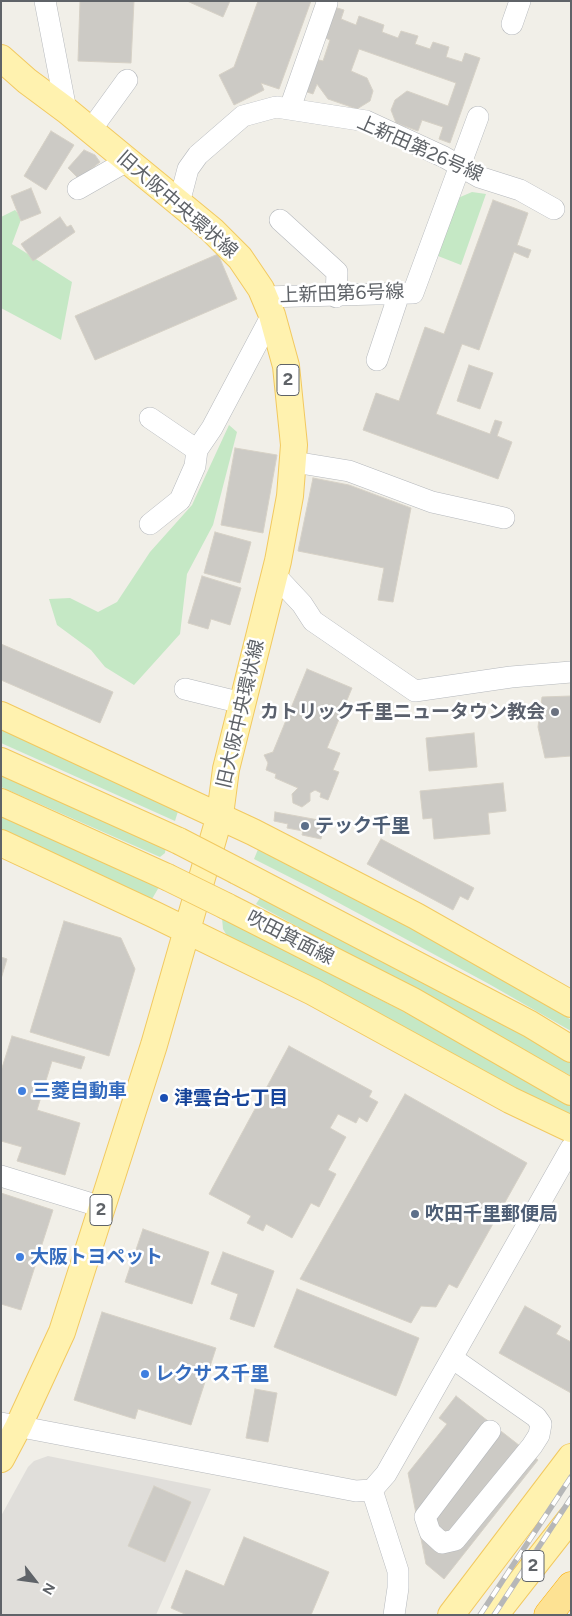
<!DOCTYPE html>
<html>
<head>
<meta charset="utf-8">
<style>
	body { margin:0 }
	#map { position:relative; width:572px; height:1616px; overflow:hidden; background:#f1efe8; font-family:Figtree,sans-serif }
	canvas { display:block }
	.frame { position:absolute; inset:0; border:2px solid #5f6368; pointer-events:none }
	.north { position:absolute; left:10px; top:1556px; width:50px; height:50px; -webkit-text-stroke:4px #fff; paint-order:stroke; rotate:120deg; font-size:14px; font-weight:700; line-height:20px; text-align:center; color:#5f6368 }
	.north::after { content:''; display:block; margin:auto; width:18px; height:22px; background:#5f6368; clip-path:polygon(50% 0,100% 100%,50% 72%,0 100%) }
</style>
</head>
<body>
<div id="map">
<canvas width="572" height="1616"></canvas>
<div class="frame"></div>
<div class="north">N</div>
</div>
<script>
const c = document.querySelector('canvas').getContext('2d');
c.lineJoin = 'round';
function fill(path, color) {
  c.fillStyle = color;
  c.fill(path, 'evenodd');
}
function shape(rows) {
  const path = new Path2D();
  for (const r of rows) {
    path.moveTo(r[0], r[1]);
    for (let i = 2; i < r.length; i += 2) path.lineTo(r[i], r[i + 1]);
  }
  return path;
}
function stroke(path, color, width, dash) {
  c.strokeStyle = color;
  c.lineWidth = width;
  c.lineCap = dash ? 'butt' : 'round';
  c.setLineDash(dash || []);
  c.stroke(path);
}
function label(font, color, halo, rows, align = 'center') {
  c.font = font + ' Figtree,"Noto Sans JP",sans-serif';
  c.lineWidth = 5;
  c.setLineDash([]);
  c.textBaseline = 'middle';
  c.strokeStyle = halo;
  c.fillStyle = color;
  for (const [text, x, y, turn = 0] of rows) {
    c.save();
    c.translate(x, y);
    c.rotate((+turn || 0) * Math.PI / 180);
    c.textAlign = isNaN(turn) ? turn : align;
    if (halo) c.strokeText(text, 0, 0);
    c.fillText(text, 0, 0);
    c.restore();
  }
}
const industrial = shape([
	[48,1456,211,1489,156,1615,1,1615,1,1516,28,1467,34,1461]
]);
const green = shape([
	[472,192,486,194,461,265,438,256,458,198],
	[15,210,22,217,12,244,72,282,61,340,1,308,1,217],
	[229,425,237,432,213,525,187,574,180,634,134,685,105,667,91,650,57,625,49,599,70,598,98,612,117,602,150,552,192,505],
	[1,729,179,808,175,821,1,743],
	[1,772,166,845,165,853,160,857,1,787],
	[1,815,159,887,152,899,1,832],
	[259,847,388,915,557,1010,571,1020,571,1031,489,984,313,889,254,859],
	[262,895,316,918,571,1061,571,1076,256,904],
	[222,918,410,1015,534,1084,571,1106,571,1115,502,1084,229,939,223,929]
]);
const building = shape([
	[80,1,134,1,131,63,78,61,80,1],
	[187,1,230,1,223,17,187,1],
	[258,1,311,1,279,89,261,83,264,90,234,105,219,75,234,67,258,1],
	[334,7,344,10,341,19,356,25,359,16,384,25,382,32,398,38,401,31,418,36,415,44,430,49,433,42,449,47,446,57,462,62,465,53,480,58,450,143,439,139,443,127,422,120,418,131,396,123,391,110,395,100,407,91,448,106,456,83,359,49,351,71,367,78,373,91,370,101,357,109,328,99,317,84,313,94,304,91,315,59,323,61,330,40,323,37,334,7],
	[51,131,74,145,46,190,24,176,51,131],
	[84,150,95,155,100,162,79,179,68,168,84,150],
	[31,188,41,213,21,221,11,196,31,188],
	[493,200,528,213,517,245,531,250,528,258,514,252,479,350,462,344,436,414,490,434,495,420,502,422,497,436,512,442,498,479,363,430,376,393,399,401,425,327,444,334,493,200],
	[60,217,67,227,71,225,75,232,33,261,21,244,60,217],
	[218,254,237,299,95,360,75,316,218,254],
	[469,365,493,373,480,409,457,401,469,365],
	[235,448,277,455,263,533,221,525,235,448],
	[313,478,349,485,411,508,393,602,378,600,384,568,298,551,313,478],
	[215,532,251,542,240,583,204,573,215,532],
	[202,576,241,588,230,625,211,619,208,629,188,623,202,576],
	[1,644,113,692,100,723,1,680,1,644],
	[307,669,352,688,327,748,340,753,333,770,339,772,328,800,320,797,321,793,315,790,310,793,310,801,302,807,293,803,292,794,298,788,275,778,276,774,266,770,268,763,264,755,273,752,307,669],
	[571,696,571,756,545,758,538,727,542,697,571,696],
	[474,733,477,767,429,771,426,738,474,733],
	[503,783,506,811,488,813,490,834,434,839,432,818,423,819,420,791,503,783],
	[275,812,324,821,321,839,302,835,303,831,287,828,288,824,274,821,275,812],
	[381,839,474,888,468,900,460,896,453,910,367,864,381,839],
	[64,921,121,938,135,969,109,1056,30,1032,64,921],
	[1,957,7,959,1,979,1,957],
	[12,1036,85,1057,81,1069,52,1061,37,1110,80,1123,65,1175,17,1161,22,1147,1,1141,1,1071,12,1036],
	[289,1046,372,1091,369,1097,378,1102,367,1122,359,1117,356,1123,338,1114,330,1128,346,1137,328,1170,336,1174,319,1207,311,1203,292,1238,266,1224,263,1231,247,1223,251,1216,209,1194,289,1046],
	[405,1094,527,1163,457,1288,449,1284,436,1307,421,1306,411,1323,300,1279,405,1094],
	[1,1193,53,1210,21,1310,1,1304,1,1193],
	[143,1229,209,1252,192,1304,125,1282,143,1229],
	[223,1252,274,1271,254,1327,230,1319,238,1294,211,1284,223,1252],
	[297,1289,419,1338,396,1396,274,1347,297,1289],
	[525,1306,561,1326,556,1334,571,1342,571,1393,499,1353,525,1306],
	[102,1312,216,1348,191,1425,138,1409,135,1419,74,1400,102,1312],
	[255,1389,277,1393,268,1442,246,1438,255,1389],
	[456,1396,538,1460,444,1579,426,1564,408,1473,447,1424,439,1418,456,1396],
	[154,1486,191,1502,165,1562,128,1546,154,1486],
	[244,1537,329,1572,311,1615,187,1615,171,1608,186,1570,224,1586,244,1537]
]);
const minor = shape([
	[45,1,66,110],
	[512,24,520,1],
	[290,108,327,3],
	[90,131,127,80],
	[78,189,127,161],
	[179,203,188,169,198,155,243,116,276,107,366,121,444,157,479,177,520,190,554,209],
	[280,220,337,272,336,297],
	[264,297,413,293,478,117],
	[377,360,399,294],
	[150,418,197,450],
	[294,462,349,471,432,502,504,518],
	[150,524,180,500,195,466,197,450,212,428,272,315],
	[274,574,302,604,313,621,415,691,511,677,571,672],
	[185,689,242,703],
	[1,1176,102,1207],
	[452,1358,536,1417,541,1424,539,1435,532,1446,455,1540,442,1543,430,1532,425,1517,490,1431],
	[1,1423,356,1491,372,1490,386,1474,571,1148],
	[372,1490,398,1571,398,1588,394,1615]
]);
const major = shape([
	[1,58,27,81,66,110,212,230,240,258,261,289,272,315,286,366,294,445,290,496,278,561,226,769,220,815,154,1045,62,1332,18,1427,1,1459],
	[1,715,253,832,416,916,571,1004],
	[1,761,179,841],
	[1,802,167,877],
	[1,843,153,914,313,992,510,1100,571,1129],
	[237,871,530,1024,571,1049],
	[226,906,411,1000,571,1092],
	[451,1615,571,1457],
	[495,1615,571,1518]
]);
const highway = shape([
	[548,1615,571,1586]
]);
const rail = shape([
	[480,1615,571,1477],
	[494,1615,571,1498]
]);
const majorBridge = shape([
	[179,841,237,871],
	[167,877,226,906]
]);
const markers = [
	[555,712,5,"#6b7280"],
	[305,826,5,"#5c6f8a"],
	[22,1091,5,"#3f7fe0"],
	[164,1098,5,"#1a4fb4"],
	[415,1214,5,"#5c6f8a"],
	[20,1257,5,"#3f7fe0"],
	[145,1374,5,"#3f7fe0"]
];
const shields = [
	[288,380,22],
	[101,1210,22],
	[533,1566,22]
];
const shieldNames = [
	["2",288,380],
	["2",101,1210],
	["2",533,1566]
];
const streetNames = [
	["上新田第26号線",420,149,24],
	["旧大阪中央環状線",177,205,41],
	["上新田第6号線",342,294,-2],
	["旧大阪中央環状線",241,714,-77],
	["吹田箕面線",290,938,27]
];
const worshipNames = [
	["カトリック千里ニュータウン教会",545,712]
];
const serviceNames = [
	["テック千里",315,826],
	["吹田千里郵便局",425,1214]
];
const shopNames = [
	["三菱自動車",32,1091],
	["大阪トヨペット",30,1257],
	["レクサス千里",155,1374]
];
const transitNames = [
	["津雲台七丁目",174,1098]
];
fill(industrial, '#e0deda');
fill(green, '#c5e8c5');
fill(building, '#cccac5');
stroke(building, '#d6d1c6', 1);
stroke(minor, '#b5b8bc', 22);
stroke(major, '#f2c960', 28);
stroke(highway, '#f9ab00', 29);
stroke(minor, '#fff', 21);
stroke(major, '#fff2af', 26);
stroke(highway, '#fde293', 28);
stroke(rail, '#b6b7b8', 5.5);
stroke(rail, '#fff', 4, [11]);
stroke(majorBridge, '#f2c960', 28, []);
stroke(majorBridge, '#fff2af', 26);
for (const [x, y, r, color] of markers) {
  const dot = new Path2D();
  dot.arc(x, y, r, 0, 2 * Math.PI);
  c.fillStyle = color;
  c.fill(dot);
  stroke(dot, '#fff', 2);
}
for (const [x, y, w] of shields) {
  const box = new Path2D();
  box.roundRect(x - w / 2, y - 15.5, w, 31, 4);
  c.fillStyle = '#fff';
  c.fill(box);
  stroke(box, '#5f6368', 1);
}
label('bold 18px', '#5f6368', null, shieldNames);
label('19px', '#5f6368', '#fff', streetNames);
label('bold 19px', '#5b616d', '#fff', worshipNames, 'right');
label('bold 19px', '#4e5e75', '#fff', serviceNames, 'left');
label('bold 19px', '#366cbe', '#fff', shopNames, 'left');
label('bold 19px', '#164399', '#fff', transitNames, 'left');
</script>
</body>
</html>
